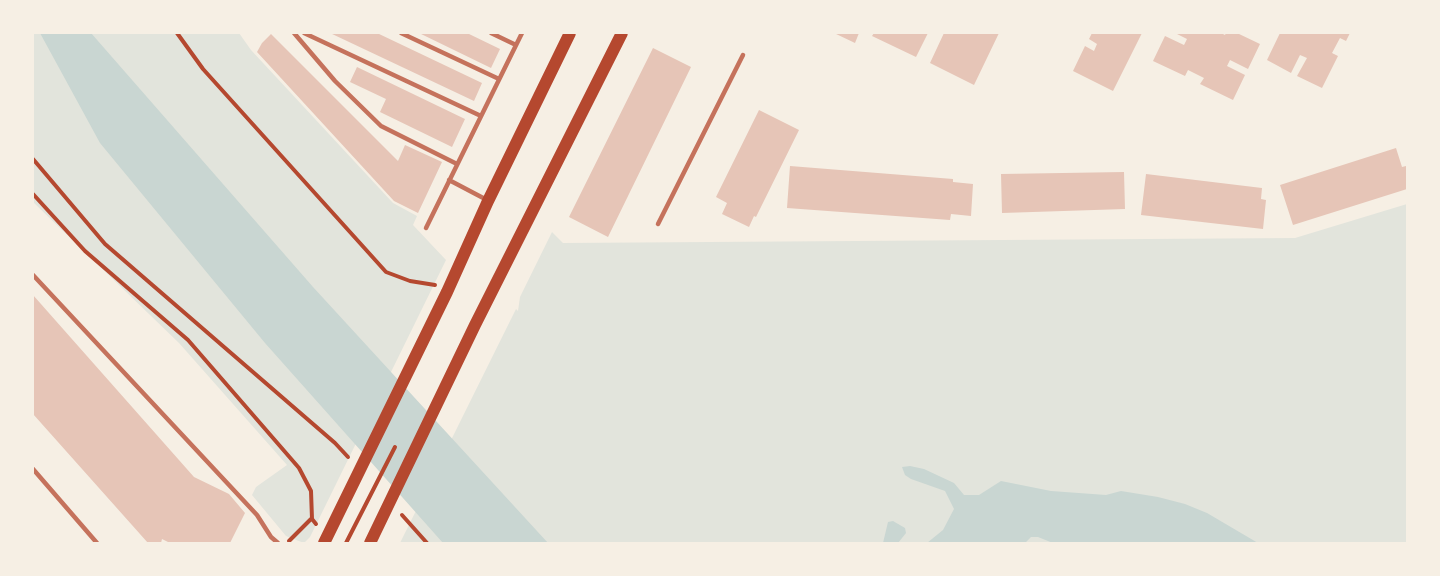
<!DOCTYPE html>
<html>
<head>
<meta charset="utf-8">
<style>
	body { margin:0 }
	#map { position:relative; width:1440px; height:576px; overflow:hidden; background:#f6efe4; font-family:"Titillium Web",sans-serif }
	canvas { display:block }
	.frame { position:absolute; inset:0; border:34px solid #f6efe4; pointer-events:none }
</style>
</head>
<body>
<div id="map">
<canvas width="1440" height="576"></canvas>
<div class="frame"></div>
</div>
<script>
const c = document.querySelector('canvas').getContext('2d');
c.lineJoin = 'round';
function fill(path, color) {
  c.fillStyle = color;
  c.fill(path, 'evenodd');
}
function shape(rows) {
  const path = new Path2D();
  for (const r of rows) {
    path.moveTo(r[0], r[1]);
    for (let i = 2; i < r.length; i += 2) path.lineTo(r[i], r[i + 1]);
  }
  return path;
}
function stroke(path, color, width, dash) {
  c.strokeStyle = color;
  c.lineWidth = width;
  c.lineCap = dash ? 'butt' : 'round';
  c.setLineDash(dash || []);
  c.stroke(path);
}
const green = shape([
	[33,33,239,33,251,50,393,203,417,216,413,225,446,260,310,537,304,543,286,536,252,495,256,487,287,465,179,343,33,202],
	[1407,204,1407,543,400,543,516,309,518,311,520,297,552,232,563,243,1295,238]
]);
const water = shape([
	[40,33,91,33,313,287,548,543,443,543,265,343,100,143],
	[910,466,924,469,954,483,964,495,979,495,1001,481,1051,491,1106,495,1121,491,1158,497,1185,504,1207,513,1258,543,1053,543,1038,537,1031,537,1025,543,927,543,943,530,954,509,945,491,911,479,905,475,902,467],
	[893,521,905,528,906,533,898,543,883,543,888,522]
]);
const building = shape([
	[330,33,377,33,482,83,474,101],
	[419,33,467,33,500,49,491,68],
	[834,33,859,33,855,43],
	[874,33,928,33,916,57,872,36],
	[944,33,999,33,974,85,930,63],
	[1092,33,1142,33,1113,91,1073,71,1085,46,1094,51,1097,44,1089,39],
	[1175,33,1221,33,1225,35,1226,33,1237,33,1260,44,1248,69,1230,60,1227,66,1245,75,1233,100,1200,84,1204,78,1188,70,1185,76,1153,61,1165,36,1184,45,1187,39],
	[1280,33,1350,33,1346,41,1340,38,1332,53,1338,56,1322,88,1297,76,1307,58,1300,55,1291,73,1267,60],
	[271,34,398,161,405,145,442,162,418,213,394,201,257,52,262,43],
	[653,48,691,67,608,237,569,217],
	[357,67,465,119,452,147,380,112,386,99,350,82],
	[759,110,799,130,756,217,754,216,749,227,722,214,727,203,716,197],
	[1396,148,1402,167,1406,166,1407,169,1407,189,1293,225,1280,185],
	[790,166,953,179,953,182,973,184,971,216,951,214,950,220,787,208],
	[1124,172,1125,209,1002,213,1001,174],
	[1146,174,1262,188,1261,199,1266,200,1263,229,1141,215],
	[33,295,194,477,229,494,245,513,230,543,170,543,162,539,161,543,148,543,33,414]
]);
const path = shape([
	[177,33,203,69,386,272,410,281,435,285],
	[33,159,105,244,335,443,348,457],
	[33,194,85,251,188,340,299,468,311,491,312,519,316,524],
	[402,515,427,543],
	[289,541,311,519],
	[346,543,395,447]
]);
const service = shape([
	[294,33,335,81,381,126,457,164],
	[304,33,481,116],
	[401,33,499,79],
	[491,33,516,45],
	[449,180,487,200],
	[658,224,743,55],
	[426,228,522,33],
	[33,275,257,515,271,537,278,543],
	[33,469,97,543]
]);
const secondary = shape([
	[324,543,447,292,488,201,570,33],
	[370,543,475,325,622,33]
]);
fill(green, '#e2e4dc');
fill(water, '#c9d6d2');
fill(building, '#e6c5b7');
stroke(path, '#b5482f', 4);
stroke(service, '#c5725c', 4.5);
stroke(secondary, '#b5482f', 12);
</script>
</body>
</html>
